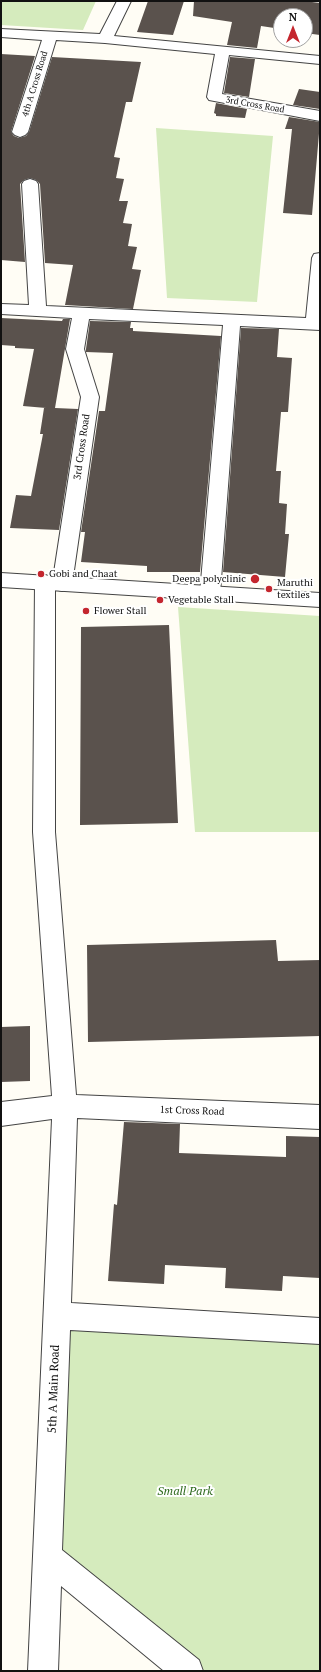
<!DOCTYPE html>
<html>
<head>
<meta charset="utf-8">
<style>
	body { margin:0 }
	#map { position:relative; width:321px; height:1672px; overflow:hidden; background:#fffdf5; font-family:"PT Serif",serif }
	canvas { display:block }
	.frame { position:absolute; inset:0; border:2px solid #111; pointer-events:none }
	.north { position:absolute; left:273px; top:8px; width:40px; height:40px; box-sizing:border-box; background:#fff; border:1px solid #a0a0a0; border-radius:50%; rotate:0deg; font-size:11px; font-weight:700; line-height:16px; text-align:center; color:#111 }
	.north::after { content:''; display:block; margin:auto; width:14px; height:18px; background:#c4262e; clip-path:polygon(50% 0,100% 100%,50% 72%,0 100%) }
</style>
</head>
<body>
<div id="map">
<canvas width="321" height="1672"></canvas>
<div class="frame"></div>
<div class="north">N</div>
</div>
<script>
const c = document.querySelector('canvas').getContext('2d');
c.lineJoin = 'round';
function fill(path, color) {
  c.fillStyle = color;
  c.fill(path, 'evenodd');
}
function shape(rows) {
  const path = new Path2D();
  for (const r of rows) {
    path.moveTo(r[0], r[1]);
    for (let i = 2; i < r.length; i += 2) path.lineTo(r[i], r[i + 1]);
  }
  return path;
}
function stroke(path, color, width, dash) {
  c.strokeStyle = color;
  c.lineWidth = width;
  c.lineCap = dash ? 'butt' : 'round';
  c.setLineDash(dash || []);
  c.stroke(path);
}
function label(font, color, halo, rows, align = 'center') {
  c.font = font + ' "PT Serif",serif';
  c.lineWidth = 4;
  c.setLineDash([]);
  c.textBaseline = 'middle';
  c.strokeStyle = halo;
  c.fillStyle = color;
  for (const [text, x, y, turn = 0] of rows) {
    c.save();
    c.translate(x, y);
    c.rotate((+turn || 0) * Math.PI / 180);
    c.textAlign = isNaN(turn) ? turn : align;
    if (halo) c.strokeText(text, 0, 0);
    c.fillText(text, 0, 0);
    c.restore();
  }
}
const green = shape([
	[1,1,96,1,83,30,1,25],
	[156,128,273,136,257,302,167,298],
	[178,607,320,616,320,832,195,832],
	[57,1316,320,1331,320,1671,188,1671,48,1557]
]);
const building = shape([
	[148,1,184,1,173,35,137,32],
	[194,1,304,1,320,3,320,35,305,33,305,16,281,16,281,29,261,26,257,48,227,45,232,22,193,16],
	[1,54,35,56,11,132,14,136,19,138,26,136,29,132,52,57,141,62,132,102,126,102,114,157,120,158,116,178,124,179,119,201,128,201,123,223,132,224,128,246,137,247,132,269,141,270,133,309,65,305,73,265,45,263,40,184,36,180,30,178,24,180,20,184,25,262,1,260],
	[230,57,255,59,249,97,224,93],
	[299,89,320,92,320,109,293,105],
	[216,103,247,109,245,118,216,116,216,114,214,113],
	[289,117,320,122,312,215,283,213,292,129,285,129],
	[1,318,62,321,63,319,70,319,55,408,78,409,59,530,10,528,16,495,31,496,43,434,40,434,44,408,46,408,23,406,34,349,15,348,15,346,1,345],
	[90,321,131,322,130,328,133,328,133,331,221,336,200,572,147,572,147,566,81,562,85,532,81,532,99,411,105,411,113,353,86,352,86,349],
	[241,328,279,329,277,357,292,358,288,412,281,412,276,471,281,471,279,503,287,504,285,534,289,534,285,577,223,572],
	[169,625,178,823,80,825,81,627],
	[276,940,278,961,320,960,320,1036,88,1042,87,945],
	[30,1026,30,1081,1,1082,1,1027],
	[124,1122,180,1124,179,1153,286,1157,286,1136,320,1137,320,1278,283,1276,282,1291,225,1288,226,1268,165,1265,164,1284,108,1281,114,1204,117,1205]
]);
const minor = shape([
	[117,1,131,1,114,36,320,56,320,64,229,55,222,94,320,111,320,121,209,100,207,97,215,54,105,43,56,40,28,132,25,135,20,137,15,135,12,132,42,40,1,37,1,29,100,34,117,1],
	[30,179,36,181,38,184,46,306,306,318,312,258,314,254,320,253,320,330,240,326,220,593,217,598,210,600,203,598,200,593,223,325,89,319,84,349,99,397,72,584,69,589,62,591,55,589,55,832,76,1095,320,1105,320,1129,77,1118,71,1303,320,1318,320,1344,70,1330,62,1550,199,1660,203,1671,164,1671,61,1586,58,1671,28,1671,52,1119,1,1126,1,1102,52,1096,33,832,35,582,38,577,45,575,52,577,53,579,81,397,66,349,72,318,1,314,1,304,29,305,22,184,24,181,30,179]
]);
const tertiary = shape([
	[1,573,320,593,320,607,1,587,1,573]
]);
const markers = [
	[41,574,4,"#c4262e"],
	[255,579,5,"#c4262e"],
	[269,589,4,"#c4262e"],
	[160,600,4,"#c4262e"],
	[86,611,4,"#c4262e"]
];
const farStreetnames = [
	["4th A Cross Road",35,84,-73],
	["3rd Cross Road",255,105,10]
];
const streetNames = [
	["3rd Cross Road",82,447,-82],
	["1st Cross Road",192,1111,2]
];
const poiNames = [
	["Gobi and Chaat",49,574],
	["Deepa polyclinic",246,579,"right"],
	["Maruthi",277,583],
	["textiles",277,595],
	["Vegetable Stall",168,600],
	["Flower Stall",94,611]
];
const nearStreetnames = [
	["5th A Main Road",54,1389,-88]
];
const nearParknames = [
	["Small Park",185,1492]
];
fill(green, '#d5ebbd');
fill(building, '#5a524d');
stroke(minor, '#444', 2);
stroke(tertiary, '#444', 2);
fill(minor, '#fff');
fill(tertiary, '#fff');
for (const [x, y, r, color] of markers) {
  const dot = new Path2D();
  dot.arc(x, y, r, 0, 2 * Math.PI);
  c.fillStyle = color;
  c.fill(dot);
  stroke(dot, '#fff', 1.5);
}
label('9px', '#111', '#fff', farStreetnames);
label('10px', '#111', '#fff', streetNames);
label('10px', '#111', '#fff', poiNames, 'left');
label('12px', '#111', '#fff', nearStreetnames);
label('italic 12px', '#2f6b1f', '#fff', nearParknames);
</script>
</body>
</html>
